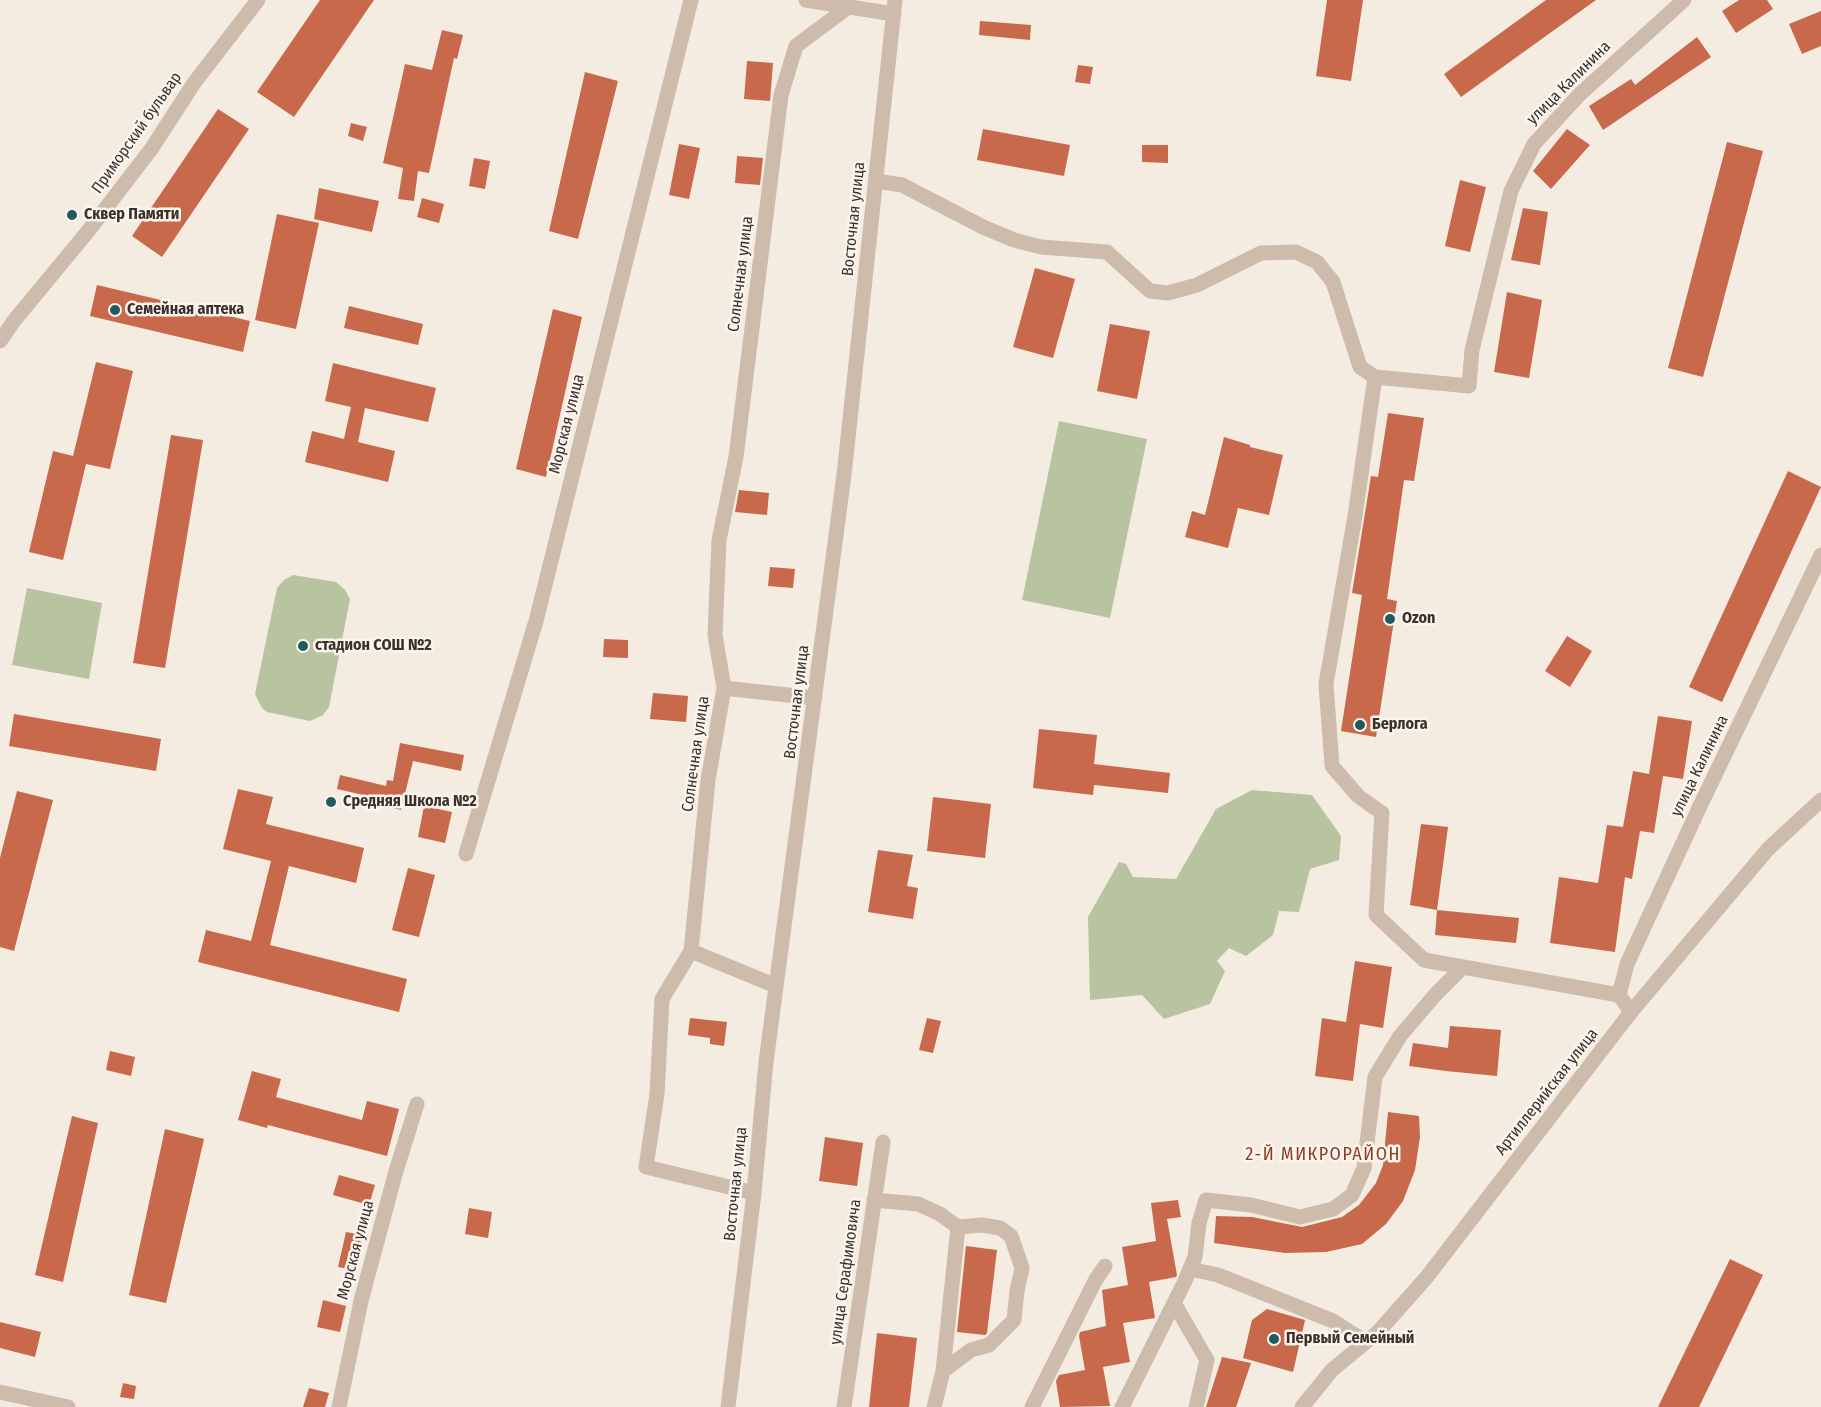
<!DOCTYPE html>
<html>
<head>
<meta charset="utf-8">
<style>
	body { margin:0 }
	canvas { display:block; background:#f4ebe1 }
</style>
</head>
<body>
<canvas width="1821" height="1407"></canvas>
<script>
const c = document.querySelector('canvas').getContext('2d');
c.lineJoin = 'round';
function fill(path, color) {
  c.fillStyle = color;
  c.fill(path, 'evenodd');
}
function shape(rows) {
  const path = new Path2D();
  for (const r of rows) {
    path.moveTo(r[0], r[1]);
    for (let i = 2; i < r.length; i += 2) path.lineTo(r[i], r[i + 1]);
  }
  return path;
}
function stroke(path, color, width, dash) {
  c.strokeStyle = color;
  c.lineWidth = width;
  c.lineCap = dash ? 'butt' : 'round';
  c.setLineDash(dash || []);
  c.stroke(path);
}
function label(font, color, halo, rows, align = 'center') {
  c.font = font + ' "Fira Sans Condensed",sans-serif';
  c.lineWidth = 5;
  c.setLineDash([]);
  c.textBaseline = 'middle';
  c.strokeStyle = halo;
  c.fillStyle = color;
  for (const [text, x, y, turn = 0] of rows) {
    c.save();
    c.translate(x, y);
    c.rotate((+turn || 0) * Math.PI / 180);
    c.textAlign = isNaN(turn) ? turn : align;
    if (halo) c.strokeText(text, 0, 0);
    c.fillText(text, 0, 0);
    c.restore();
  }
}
const green = shape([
	[1059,421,1147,439,1110,618,1022,600],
	[293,575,336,582,345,590,350,599,329,707,323,715,310,721,267,712,262,708,255,694,277,588,284,580],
	[27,588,102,603,89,679,12,665],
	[1252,790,1312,795,1341,836,1339,860,1310,869,1299,912,1279,911,1273,935,1246,956,1229,948,1217,961,1225,971,1210,1004,1164,1019,1142,995,1090,1000,1088,917,1119,862,1126,864,1133,877,1176,879,1216,809]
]);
const building = shape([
	[320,0,374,0,294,117,257,92],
	[1327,0,1363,0,1351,81,1316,76],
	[1546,0,1596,0,1461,97,1444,74],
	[1739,0,1767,0,1773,9,1736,33,1722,11],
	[1821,11,1821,46,1802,54,1789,24],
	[980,21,1031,25,1030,40,979,35],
	[442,30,463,35,457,59,454,58,429,173,418,171,414,201,398,199,403,168,383,163,405,64,432,70],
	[1697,37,1711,57,1603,130,1589,106,1631,79,1635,85],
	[747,61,773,63,770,101,744,99],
	[1078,65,1093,67,1090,84,1075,82],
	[585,72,618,81,578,239,549,231],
	[218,109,249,129,162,257,132,236],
	[351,123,367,127,363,141,348,136],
	[983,129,1070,145,1064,176,977,160],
	[1567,129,1590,145,1551,189,1533,171],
	[1727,142,1763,151,1703,377,1668,368],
	[679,144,700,148,689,199,669,195],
	[1142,145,1168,145,1168,163,1142,162],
	[737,156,763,158,760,185,735,183],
	[474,158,490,161,485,189,469,186],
	[1460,180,1486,187,1470,252,1445,246],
	[319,188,379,201,372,232,314,219],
	[422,198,444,204,439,223,417,217],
	[1523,208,1548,212,1540,265,1511,260],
	[277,214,319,223,296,329,255,320],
	[1035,268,1075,279,1053,358,1013,347],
	[97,285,250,321,243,352,90,316],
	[1507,292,1542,300,1529,378,1494,372],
	[349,306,423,324,418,345,344,328],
	[553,309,582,317,546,477,516,469],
	[1110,324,1150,331,1137,399,1097,391],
	[96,362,133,371,110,469,86,464,63,560,29,552,53,451,73,456],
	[333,363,436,388,428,422,365,408,358,442,395,451,388,482,305,462,312,431,344,439,351,407,325,401],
	[1388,413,1424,418,1414,481,1404,480,1387,599,1397,601,1376,737,1341,731,1362,595,1352,593,1371,476,1378,477],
	[171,435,203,440,165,668,133,663],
	[1224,437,1250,445,1250,447,1283,455,1269,515,1238,508,1228,548,1185,537,1192,511,1205,515],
	[1788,471,1821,487,1722,702,1689,687],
	[739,490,769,493,767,515,735,512],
	[770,567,795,569,793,588,768,586],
	[1567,636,1592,651,1570,687,1545,671],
	[604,639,628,640,628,658,603,657],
	[653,693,688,696,686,722,650,719],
	[14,714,161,739,156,771,9,746],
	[1658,716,1692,721,1683,779,1663,776,1654,833,1640,831,1632,879,1625,877,1615,952,1550,943,1559,877,1598,883,1607,825,1623,827,1633,771,1649,774],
	[1039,729,1097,735,1094,764,1170,773,1168,793,1094,785,1093,795,1033,788],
	[400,743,464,755,461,771,413,761,401,810,380,805,381,799,337,789,340,775,386,786,387,780,393,781],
	[238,789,273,797,266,824,364,848,356,883,289,866,270,945,407,979,399,1012,198,962,206,930,251,941,271,861,223,849],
	[17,791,53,800,14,951,0,947,0,858],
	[933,797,991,804,985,858,927,851],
	[424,806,452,812,445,843,418,837],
	[1421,824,1448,827,1437,910,1410,905],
	[878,850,913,855,907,886,918,888,913,919,868,912],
	[408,868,435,875,419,937,392,930],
	[1437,910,1519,918,1516,943,1435,935],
	[1355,961,1392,967,1383,1028,1360,1024,1353,1081,1315,1076,1322,1018,1346,1022],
	[690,1018,727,1022,724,1046,710,1044,710,1038,688,1035],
	[927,1018,941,1021,933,1053,919,1050],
	[1450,1026,1501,1030,1497,1076,1446,1071,1409,1066,1413,1043,1448,1048],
	[110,1051,135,1057,131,1076,106,1070],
	[252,1071,281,1079,276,1097,362,1120,367,1101,399,1109,387,1156,268,1125,267,1128,238,1120],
	[1388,1112,1419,1116,1420,1137,1415,1170,1403,1201,1386,1224,1362,1244,1326,1252,1285,1253,1214,1243,1216,1216,1252,1217,1302,1227,1342,1217,1359,1205,1376,1183,1383,1165],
	[72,1116,98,1123,63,1282,35,1275],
	[165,1129,204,1139,166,1303,129,1295],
	[825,1137,863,1143,857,1186,819,1181],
	[339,1175,375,1185,369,1205,333,1195],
	[1178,1200,1181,1217,1167,1219,1177,1275,1176,1277,1149,1282,1155,1318,1123,1323,1130,1362,1103,1367,1110,1406,1060,1407,1056,1381,1059,1375,1085,1370,1079,1336,1080,1332,1106,1326,1102,1290,1128,1285,1122,1247,1156,1241,1151,1203],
	[469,1208,492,1212,488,1238,465,1234],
	[346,1232,362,1235,354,1270,338,1267],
	[966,1246,997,1250,987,1333,985,1335,957,1332],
	[1730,1259,1763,1275,1699,1407,1658,1407],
	[323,1300,346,1306,340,1332,317,1327],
	[1267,1309,1305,1320,1293,1372,1243,1358,1252,1320],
	[0,1322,41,1332,35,1357,0,1348],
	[877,1333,917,1338,909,1407,869,1407],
	[1222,1357,1251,1363,1236,1407,1206,1407],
	[123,1383,136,1386,134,1399,120,1397],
	[309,1388,329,1393,325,1407,303,1407]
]);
const minor = shape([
	[806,0,894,14],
	[876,181,902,185,983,227,1014,240,1041,247,1107,252,1150,291,1168,293,1197,285,1261,253,1296,252,1317,262,1333,282,1360,367,1375,377,1469,386,1472,350,1511,191,1534,144,1579,95,1684,0],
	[0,341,13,322,89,230,152,148,194,83,258,0],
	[1375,377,1355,516,1326,684,1332,766,1358,796,1382,813,1376,915,1424,960,1619,995,1631,1012],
	[724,688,815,698],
	[466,854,536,621,691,0],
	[691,951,776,986],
	[1619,995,1627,964,1700,806,1821,555],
	[754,1193,646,1167,657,1094,662,999,691,951,708,780,724,688,715,635,719,540,736,457,781,95,796,46,847,8],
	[874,1200,918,1204,940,1214,958,1227,943,1371,934,1407],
	[1190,1269,1218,1275,1333,1321,1366,1342],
	[1174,1303,1207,1360,1196,1407],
	[943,1371,971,1350,989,1345,1014,1320,1017,1291,1022,1268,1011,1236,1000,1228,982,1225,958,1227],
	[0,1392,68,1407],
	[339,1407,361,1301,396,1171,417,1104],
	[728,1407,754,1193,766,1062,844,475,895,0],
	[844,1407,883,1142],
	[1032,1407,1095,1281,1105,1266],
	[1122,1407,1184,1283,1195,1257,1199,1223,1206,1200,1251,1205,1300,1217,1333,1209,1352,1195,1364,1168,1375,1077,1400,1036,1435,995,1463,967],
	[1302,1407,1332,1370,1378,1332,1426,1278,1631,1012,1768,849,1821,800]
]);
const markers = [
	[72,215,6,"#1f5a5e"],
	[115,310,6,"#1f5a5e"],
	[1390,619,6,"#1f5a5e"],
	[303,646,6,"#1f5a5e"],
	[1360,725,6,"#1f5a5e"],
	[331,802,6,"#1f5a5e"],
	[1274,1339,6,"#1f5a5e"]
];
const streetNames = [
	["улица Калинина",1569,83,-45],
	["Приморский бульвар",137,133,-55],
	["Восточная улица",854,219,-84],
	["Солнечная улица",741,274,-83],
	["Морская улица",567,424,-76],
	["Восточная улица",797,702,-83],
	["Солнечная улица",696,754,-82],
	["улица Калинина",1700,766,-64],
	["Артиллерийская улица",1547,1092,-52],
	["Восточная улица",736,1184,-84],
	["Морская улица",356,1250,-75],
	["улица Серафимовича",846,1272,-82]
];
const poiNames = [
	["Сквер Памяти",84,215],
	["Семейная аптека",127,310],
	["Ozon",1402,619],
	["стадион СОШ №2",315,646],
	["Берлога",1372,725],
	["Средняя Школа №2",343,802],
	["Первый Семейный",1286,1339]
];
const neighbourhoodNames = [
	["2-Й МИКРОРАЙОН",1323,1155]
];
fill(green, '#b8c4a0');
fill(building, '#c8694b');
stroke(minor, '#cdbbac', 15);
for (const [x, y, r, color] of markers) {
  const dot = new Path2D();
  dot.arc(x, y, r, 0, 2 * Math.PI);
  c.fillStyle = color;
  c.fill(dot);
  stroke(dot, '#fbf5ee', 2);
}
label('16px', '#3b302b', '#fbf5ee', streetNames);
label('bold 16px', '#3b302b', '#fbf5ee', poiNames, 'left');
c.letterSpacing = '1.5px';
label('18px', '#8c3b22', '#fbf5ee', neighbourhoodNames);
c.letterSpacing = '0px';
</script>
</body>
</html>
